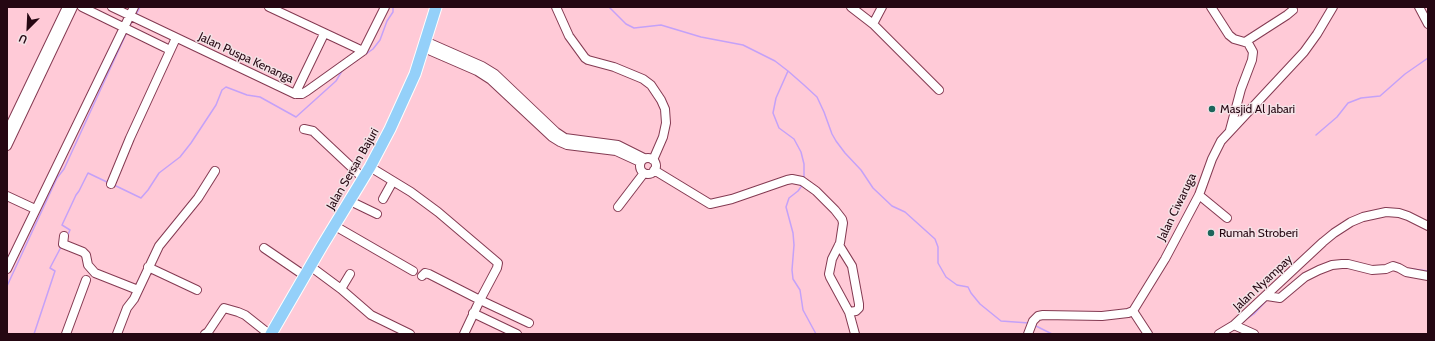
<!DOCTYPE html>
<html>
<head>
<meta charset="utf-8">
<style>
	body { margin:0 }
	#map { position:relative; width:1435px; height:341px; overflow:hidden; background:#ffcad7; font-family:Cabin,sans-serif }
	canvas { display:block }
	.frame { position:absolute; inset:0; border:8px solid #250712; pointer-events:none }
	.north { position:absolute; left:8px; top:8px; width:40px; height:40px; -webkit-text-stroke:3px #f4e2e6; paint-order:stroke; rotate:204deg; font-size:11px; font-weight:700; line-height:16px; text-align:center; color:#250712 }
	.north::after { content:''; display:block; margin:auto; width:14px; height:18px; background:#250712; clip-path:polygon(50% 0,100% 100%,50% 72%,0 100%) }
</style>
</head>
<body>
<div id="map">
<canvas width="1435" height="341"></canvas>
<div class="frame"></div>
<div class="north">U</div>
</div>
<script>
const c = document.querySelector('canvas').getContext('2d');
c.lineJoin = 'round';
function shape(rows) {
  const path = new Path2D();
  for (const r of rows) {
    if (r.length === 3) {
      path.moveTo(r[0] + r[2], r[1]);
      path.arc(r[0], r[1], r[2], 0, 2 * Math.PI);
      continue;
    }
    path.moveTo(r[0], r[1]);
    for (let i = 2; i < r.length; i += 2) path.lineTo(r[i], r[i + 1]);
  }
  return path;
}
function stroke(path, color, width, dash) {
  c.strokeStyle = color;
  c.lineWidth = width;
  c.lineCap = dash ? 'butt' : 'round';
  c.setLineDash(dash || []);
  c.stroke(path);
}
function label(font, color, halo, rows, align = 'center') {
  c.font = font + ' Cabin,sans-serif';
  c.lineWidth = 3;
  c.setLineDash([]);
  c.textBaseline = 'middle';
  c.strokeStyle = halo;
  c.fillStyle = color;
  for (const [text, x, y, turn = 0] of rows) {
    c.save();
    c.translate(x, y);
    c.rotate((+turn || 0) * Math.PI / 180);
    c.textAlign = isNaN(turn) ? turn : align;
    if (halo) c.strokeText(text, 0, 0);
    c.fillText(text, 0, 0);
    c.restore();
  }
}
const stream = shape([
	[609,7,626,24,634,28,661,25,701,37,743,45,775,61,788,71,804,85,817,97,824,112,832,134,836,141,845,153,861,170,873,188,892,206,905,212,935,239,938,247,938,263,946,277,957,285,968,287,971,293,980,304,1001,321,1029,323],
	[136,15,140,7],
	[129,27,133,20],
	[366,54,373,49,380,40,387,21,393,12,393,7],
	[353,63,361,57],
	[788,71,776,98,773,113,779,128,794,139,801,152,804,164,804,179],
	[1316,135,1337,117,1348,103,1361,98,1380,96,1405,74,1428,58],
	[803,184,798,191,789,198,786,207,793,233,794,245,792,270,793,279,800,290,803,310,816,334],
	[114,185,141,198,148,190,159,173,180,157,191,143,216,105,222,90,226,87,247,95,260,97,296,117,336,81,342,71],
	[67,237,70,230,62,225,76,195,79,191,88,173,109,183],
	[1412,269,1428,271],
	[7,286,57,178,64,169,127,32],
	[1245,320,1254,314,1266,301],
	[1034,325,1052,334],
	[34,334,55,271,50,268,51,266,61,247],
	[1228,334,1229,334]
]);
const minor = shape([
	[82,7,170,50],
	[112,7,295,94,302,94,307,91,363,51,385,7],
	[269,7,363,51],
	[556,7,569,36,585,58,588,60,614,67,643,79,651,85,661,100,665,109,666,123,663,137,653,160],
	[851,7,873,24],
	[882,7,873,24,939,90],
	[1211,7,1229,35,1234,39,1248,43,1253,52,1252,60,1241,89,1230,130],
	[1419,7,1428,24],
	[425,41,482,66,495,74,556,132,565,138,618,145,644,158],
	[1245,42,1287,15,1293,10],
	[424,48,477,71,491,80,552,137,560,142,567,145,616,151,640,162],
	[295,94,324,34],
	[304,129,313,131,363,178],
	[7,132,67,7],
	[7,146,73,7],
	[648,166,8],
	[370,167,411,192,438,212,498,263,497,268,480,300,464,334],
	[654,170,710,204,732,199,787,180,792,179,802,181,816,191,835,210,842,219,843,223,840,243,832,259,829,274,830,277,849,312,855,334],
	[111,184,130,138,176,38],
	[1199,195,1227,218],
	[7,196,35,209],
	[383,199,393,181],
	[350,201,377,214],
	[618,207,644,173],
	[335,226,413,271],
	[64,236,63,244,83,252,86,255,88,265,95,273,138,290],
	[839,245,852,266,859,304,859,308,856,311,849,312],
	[264,248,305,276],
	[310,266,341,289],
	[148,267,197,290],
	[7,269,134,7],
	[350,274,341,289,371,315,410,334],
	[422,276,425,273,429,274,480,300,529,323],
	[1267,296,1280,298,1305,277,1319,270,1332,265,1342,264,1348,264,1372,270,1386,269,1393,266,1399,268,1406,272,1428,276],
	[1133,311,1148,334],
	[473,313,517,334],
	[1234,325,1254,334],
	[66,334,86,280],
	[117,334,127,308,134,299,159,246,198,198,215,171],
	[205,334,208,332,224,308,238,312,245,315,269,334],
	[1028,334,1033,321,1038,316,1043,315,1102,316,1128,313,1133,311,1165,259,1199,195,1212,159,1221,141,1304,52,1317,34,1333,7],
	[1219,334,1234,325,1323,242,1334,233,1351,222,1363,217,1386,212,1399,213,1408,216,1428,226]
]);
const major = shape([
	[271,334,322,246,370,167,390,129,415,74,436,7]
]);
const markers = [
	[1212,109,4,"#1c655b"],
	[1211,233,4,"#1c655b"]
];
const streetNames = [
	["Jalan Puspa Kenanga",246,58,25],
	["Jalan Sersan Bajuri",353,169,-60],
	["Jalan Ciwaruga",1177,207,-64],
	["Jalan Nyampay",1263,283,-43]
];
const poiNames = [
	["Masjid Al Jabari",1220,109],
	["Rumah Stroberi",1219,233]
];
stroke(stream, '#c4a1f8', 1.5);
stroke(minor, '#843a52', 10);
stroke(major, '#fff', 13);
stroke(minor, '#fff', 8);
stroke(major, '#94d0f9', 11);
for (const [x, y, r, color] of markers) {
  const dot = new Path2D();
  dot.arc(x, y, r, 0, 2 * Math.PI);
  c.fillStyle = color;
  c.fill(dot);
  stroke(dot, '#f4e2e6', 1.5);
}
label('12px', '#250712', '#f4e2e6', streetNames);
label('12px', '#250712', '#f4e2e6', poiNames, 'left');
</script>
</body>
</html>
